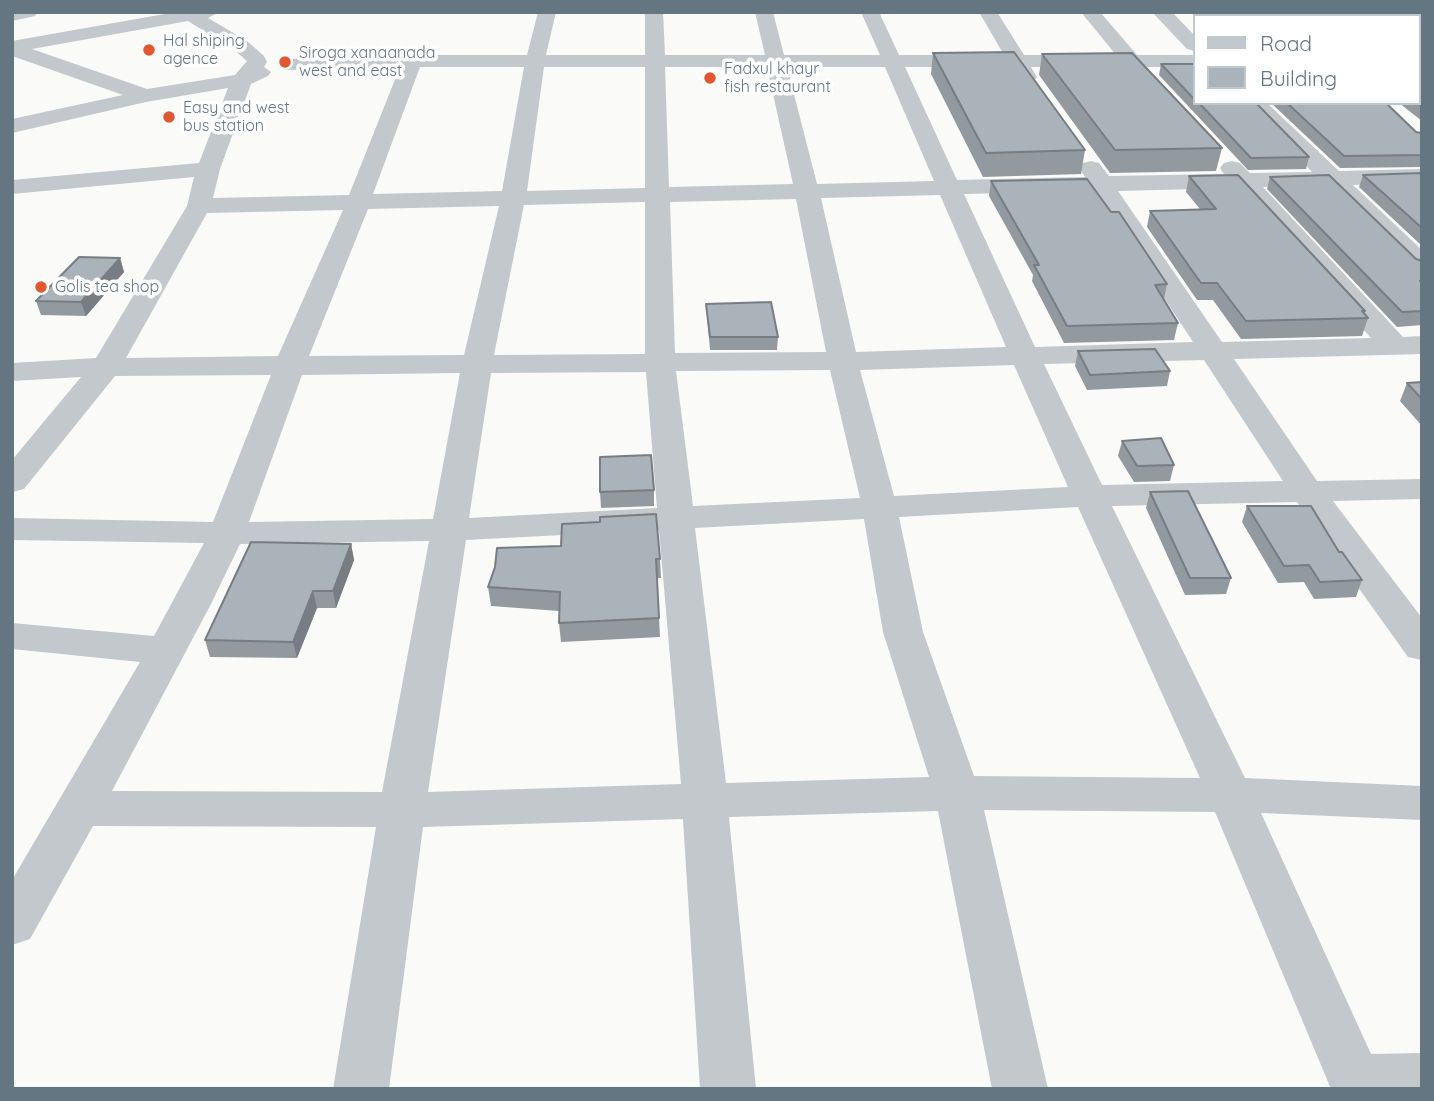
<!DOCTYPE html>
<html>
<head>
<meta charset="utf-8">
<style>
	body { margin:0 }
	#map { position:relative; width:1434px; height:1101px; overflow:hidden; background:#fafaf8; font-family:Quicksand,sans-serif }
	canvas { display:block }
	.frame { position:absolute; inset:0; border:14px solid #657683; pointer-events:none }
	.legend { position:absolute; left:1193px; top:14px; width:228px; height:91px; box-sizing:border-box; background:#fff; border:2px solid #c1c8cd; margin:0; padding:9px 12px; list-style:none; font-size:21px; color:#657683 }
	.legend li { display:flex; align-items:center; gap:14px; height:35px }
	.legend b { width:35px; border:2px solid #c1c8cd }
</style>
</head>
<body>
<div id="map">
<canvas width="1434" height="1101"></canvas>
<div class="frame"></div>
<ul class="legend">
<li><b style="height:9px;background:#c3c8cc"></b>Road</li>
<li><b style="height:19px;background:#aab3b9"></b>Building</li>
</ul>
</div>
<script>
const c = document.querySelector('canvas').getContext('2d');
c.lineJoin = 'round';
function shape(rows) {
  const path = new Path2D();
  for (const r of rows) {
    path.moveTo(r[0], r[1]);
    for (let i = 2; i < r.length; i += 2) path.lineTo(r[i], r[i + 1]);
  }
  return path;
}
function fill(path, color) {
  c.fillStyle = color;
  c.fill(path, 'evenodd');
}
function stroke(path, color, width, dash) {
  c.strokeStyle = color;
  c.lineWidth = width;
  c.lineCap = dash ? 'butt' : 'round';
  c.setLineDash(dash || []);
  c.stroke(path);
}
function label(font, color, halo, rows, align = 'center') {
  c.font = font + ' Quicksand,sans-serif';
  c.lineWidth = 7;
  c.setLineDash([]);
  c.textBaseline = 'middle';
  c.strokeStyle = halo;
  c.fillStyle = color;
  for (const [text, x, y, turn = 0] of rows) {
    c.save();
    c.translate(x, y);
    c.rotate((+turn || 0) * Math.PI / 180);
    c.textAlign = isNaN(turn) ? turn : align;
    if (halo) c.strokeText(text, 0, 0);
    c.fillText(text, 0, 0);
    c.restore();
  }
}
const minor = shape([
	[12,12,38,12,35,16,12,21,12,12],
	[176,12,219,12,208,18,247,41,264,56,267,62,264,67,271,72,268,76,251,84,220,169,213,198,349,195,400,67,287,70,280,68,277,64,280,60,345,55,527,55,538,12,556,12,546,55,645,55,645,12,663,12,665,55,765,55,755,12,773,12,784,55,880,55,861,12,879,12,899,55,1004,55,979,12,997,12,1024,55,1116,55,1081,12,1100,12,1137,55,1194,55,1194,67,1147,67,1151,72,1148,76,1141,78,1134,76,1126,67,1031,67,1037,77,1034,81,1027,83,1020,81,1011,67,905,67,957,180,1085,177,1079,168,1083,163,1091,161,1099,163,1109,176,1224,174,1220,168,1224,163,1232,161,1240,163,1250,173,1312,172,1245,103,1267,103,1339,171,1422,169,1422,183,1353,185,1422,250,1422,273,1413,271,1326,185,1263,187,1403,337,1422,336,1422,354,1234,359,1317,481,1422,479,1422,499,1333,501,1422,618,1422,660,1408,657,1297,502,1112,506,1245,778,1422,786,1422,820,1261,813,1371,1054,1422,1053,1422,1089,1331,1089,1215,812,984,810,1048,1089,992,1089,938,811,729,817,756,1089,700,1089,683,819,423,827,389,1089,333,1089,376,827,93,826,30,939,12,945,12,880,140,662,12,649,12,623,154,636,204,543,12,540,12,518,213,522,271,375,115,376,24,489,12,492,12,460,81,377,12,381,12,363,96,358,187,206,194,177,12,194,12,180,199,163,228,88,146,102,12,133,12,119,123,95,12,56,12,41,176,12],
	[188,21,233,49,247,61,235,75,147,89,32,49,188,21],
	[420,67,524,67,502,191,373,194,420,67],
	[544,67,645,67,645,188,527,191,544,67],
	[665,67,767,67,793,184,669,187,665,67],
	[787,67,885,67,934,181,817,184,787,67],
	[1237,188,1371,338,1222,342,1118,191,1237,188],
	[1094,191,1193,342,1035,347,964,194,1094,191],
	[940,195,1006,347,856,352,821,198,940,195],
	[796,199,826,352,675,353,670,202,796,199],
	[645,202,645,354,494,355,524,205,645,202],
	[499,206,464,355,309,356,368,209,499,206],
	[343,210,278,356,126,358,207,213,343,210],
	[1204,360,1283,481,1102,485,1044,364,1204,360],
	[1014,365,1068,487,894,496,860,370,1014,365],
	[830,370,860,498,693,506,676,371,830,370],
	[646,372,657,508,469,518,491,373,646,372],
	[460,373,433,519,249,522,302,375,460,373],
	[1078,507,1200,778,974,776,923,632,899,517,1078,507],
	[864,519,883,632,929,777,726,783,695,528,864,519],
	[659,530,681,784,428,792,466,540,659,530],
	[429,541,382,792,112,791,211,604,240,544,429,541],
	[1152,12,1172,12,1194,35,1194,51,1187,49,1152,12],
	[1262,12,1283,12,1285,16,1265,16,1262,12],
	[1368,12,1389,12,1391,16,1371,16,1368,12],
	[1418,35,1422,36,1422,50,1418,49,1418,35]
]);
const wall = shape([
	[933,53,1085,150,1081,174,983,177,931,74],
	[1042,54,1222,148,1216,171,1110,173,1039,75],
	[1422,63,1422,121,1399,103,1418,103],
	[1161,64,1194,64,1194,103,1256,103,1309,157,1306,169,1248,170,1159,75],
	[1271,103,1386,103,1416,132,1422,133,1422,167,1340,168],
	[1422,173,1422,246,1359,187,1363,175],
	[1189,176,1365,311,1364,313,1368,318,1362,336,1241,339,1213,300,1197,300,1147,227,1150,211,1200,209,1186,192],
	[1270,177,1416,259,1422,261,1422,325,1397,327,1267,189],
	[991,181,1111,212,1167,284,1164,299,1178,323,1174,340,1064,343,1032,281,1033,275,989,196],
	[120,258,124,272,86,316,41,315,36,301],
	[706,304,778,337,777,350,710,350,707,316],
	[1078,351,1170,371,1167,386,1087,390,1075,366],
	[1422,382,1422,426,1400,401,1407,383],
	[1122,441,1174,465,1170,481,1134,482,1118,456],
	[654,490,654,506,601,508,600,492],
	[1150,492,1231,578,1226,594,1185,595,1146,508],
	[1247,506,1339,552,1362,580,1356,597,1314,599,1304,582,1278,583,1242,522],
	[351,544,354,560,336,608,317,608,297,658,210,657,205,640],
	[561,546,660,559,661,578,657,578,660,637,561,642,559,623,559,611,491,606,488,587]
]);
const shadedWall = shape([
	[120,258,124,272,86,316,81,302],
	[351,544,354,560,336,608,333,591],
	[313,591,317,608,297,658,293,642]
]);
const building = shape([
	[1014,52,1085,150,986,153,933,53,1014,52],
	[1132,53,1222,148,1115,150,1042,54,1132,53],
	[1418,63,1422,63,1422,106,1418,103,1418,63],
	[1161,64,1194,64,1194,99,1161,64],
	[1199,103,1256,103,1309,157,1251,158,1199,103],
	[1287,103,1386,103,1416,132,1422,133,1422,155,1344,156,1287,103],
	[1422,173,1422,228,1363,175,1422,173],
	[1238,175,1365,311,1362,311,1368,318,1246,321,1217,283,1201,283,1150,211,1216,209,1189,176,1238,175],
	[1329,175,1416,259,1422,261,1422,281,1420,281,1422,282,1422,311,1402,312,1270,177,1329,175],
	[1087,179,1111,212,1119,212,1167,284,1155,285,1178,323,1067,326,1034,265,1039,265,991,181,1087,179],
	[79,257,120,258,81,302,36,301,79,257],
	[771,302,778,337,710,337,706,304,771,302],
	[1155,349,1170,371,1090,375,1078,351,1155,349],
	[1422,382,1422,399,1407,383,1422,382],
	[1161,438,1174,465,1137,466,1122,441,1161,438],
	[651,455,654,490,600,492,600,457,651,455],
	[1188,491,1231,578,1190,578,1150,492,1188,491],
	[1247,506,1311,506,1339,552,1342,552,1362,580,1320,582,1309,565,1284,566,1247,506],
	[656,514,660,559,656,559,659,618,559,623,560,592,488,587,495,567,497,548,561,546,562,524,600,522,600,517,656,514],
	[251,542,351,544,333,591,313,591,293,642,205,640,251,542]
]);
const markers = [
	[149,50,7,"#e4572e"],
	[285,62,7,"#e4572e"],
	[710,78,7,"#e4572e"],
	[169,117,7,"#e4572e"],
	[41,287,7,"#e4572e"]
];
const farPoinames = [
	["Hal shiping",163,41],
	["agence",163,59],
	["Siroga xanaanada",299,53],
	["west and east",299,71],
	["Fadxul khayr",724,69],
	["fish restaurant",724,87],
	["Easy and west",183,108],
	["bus station",183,126],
	["Golis tea shop",55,287]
];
fill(minor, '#c3c8cc');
fill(wall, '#929a9f');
fill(shadedWall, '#777d82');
fill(building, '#aab3b9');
stroke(building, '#777d82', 2);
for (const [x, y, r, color] of markers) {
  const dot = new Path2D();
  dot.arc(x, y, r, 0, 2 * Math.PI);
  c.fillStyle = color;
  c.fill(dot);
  stroke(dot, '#fff', 2.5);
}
label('16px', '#657683', '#fff', farPoinames, 'left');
</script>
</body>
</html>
